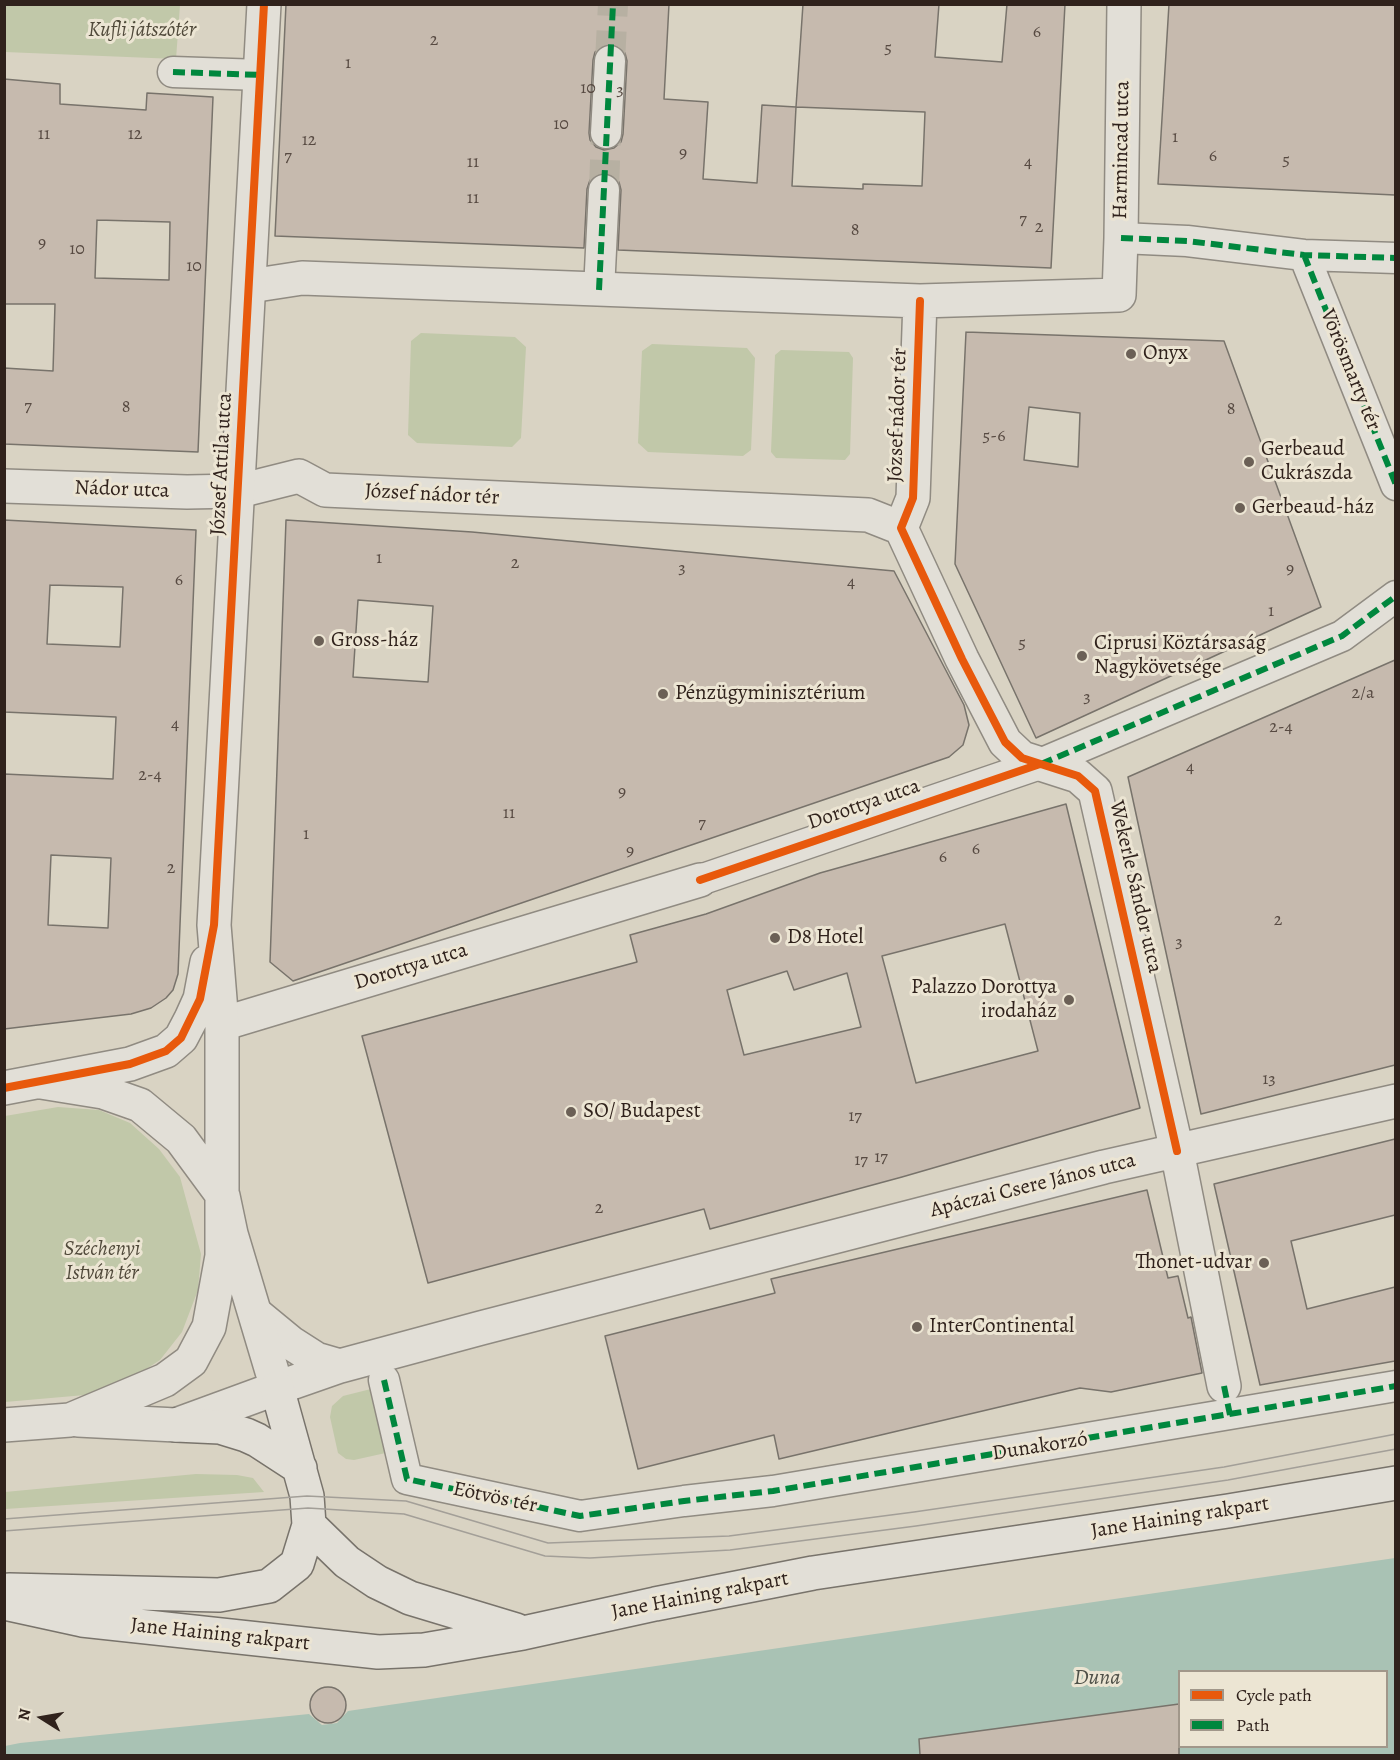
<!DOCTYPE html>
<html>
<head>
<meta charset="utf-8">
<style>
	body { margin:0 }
	#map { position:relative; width:1400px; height:1760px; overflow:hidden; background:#d9d3c3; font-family:Alegreya,serif }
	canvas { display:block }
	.frame { position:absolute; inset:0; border:6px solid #30221c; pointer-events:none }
	.legend { position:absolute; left:1178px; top:1670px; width:210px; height:78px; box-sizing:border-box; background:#ece5d3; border:2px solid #a1978a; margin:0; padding:8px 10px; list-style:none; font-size:18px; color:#30221c }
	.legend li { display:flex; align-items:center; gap:12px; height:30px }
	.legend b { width:30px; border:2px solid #a1978a }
	.north { position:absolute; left:12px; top:1688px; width:60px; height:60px; -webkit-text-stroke:4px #ece5d3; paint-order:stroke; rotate:281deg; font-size:16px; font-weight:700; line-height:24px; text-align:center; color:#30221c }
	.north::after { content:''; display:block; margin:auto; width:21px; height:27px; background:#30221c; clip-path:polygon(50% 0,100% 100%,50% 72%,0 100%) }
</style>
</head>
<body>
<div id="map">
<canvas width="1400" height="1760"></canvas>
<div class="frame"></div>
<ul class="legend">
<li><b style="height:8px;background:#e8590c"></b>Cycle path</li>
<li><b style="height:8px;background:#00873e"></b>Path</li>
</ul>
<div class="north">N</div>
</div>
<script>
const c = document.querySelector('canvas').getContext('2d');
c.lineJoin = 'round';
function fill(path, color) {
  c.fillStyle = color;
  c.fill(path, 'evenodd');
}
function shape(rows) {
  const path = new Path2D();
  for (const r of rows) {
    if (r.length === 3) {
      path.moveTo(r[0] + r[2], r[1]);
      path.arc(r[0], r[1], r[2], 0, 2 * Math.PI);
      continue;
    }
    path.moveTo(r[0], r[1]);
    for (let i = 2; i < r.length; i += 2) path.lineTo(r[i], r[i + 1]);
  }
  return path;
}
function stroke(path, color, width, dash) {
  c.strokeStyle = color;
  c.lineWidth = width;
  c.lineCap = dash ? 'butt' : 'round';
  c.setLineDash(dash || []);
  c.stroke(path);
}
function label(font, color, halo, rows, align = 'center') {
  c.font = font + ' Alegreya,serif';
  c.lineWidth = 6;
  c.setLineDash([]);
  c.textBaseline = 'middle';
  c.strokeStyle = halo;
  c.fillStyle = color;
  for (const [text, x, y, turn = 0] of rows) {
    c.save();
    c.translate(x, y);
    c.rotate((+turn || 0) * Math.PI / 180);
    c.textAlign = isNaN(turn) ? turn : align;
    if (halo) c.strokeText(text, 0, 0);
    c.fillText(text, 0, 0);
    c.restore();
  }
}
const green = shape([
	[5,5,180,5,176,59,5,52],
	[421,333,515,337,526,347,521,438,512,447,417,443,408,435,411,341],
	[652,344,747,348,755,358,751,450,743,456,648,452,638,443,642,351],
	[781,350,849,352,853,358,850,454,845,460,776,458,771,452,775,355],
	[58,1107,99,1110,130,1123,159,1149,180,1177,201,1254,198,1290,182,1332,160,1360,131,1379,85,1395,5,1402,5,1116],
	[375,1388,390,1452,354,1460,346,1459,338,1453,330,1417,332,1406,343,1396],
	[196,1474,237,1475,253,1478,264,1492,5,1509,5,1492]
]);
const water = shape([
	[1395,1558,1395,1755,5,1756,5,1746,20,1743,309,1714,322,1725,337,1723,348,1711],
	[1180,1672,1386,1672,1386,1746,1180,1746]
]);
const building = shape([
	[286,4,669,4,664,99,708,102,703,179,757,183,762,105,796,107,803,4,939,4,935,57,1002,62,1007,4,1065,4,1051,268,618,250,621,190,619,182,614,176,604,173,597,174,590,180,587,189,584,248,275,236,286,4],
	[612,44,619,46,625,53,627,61,623,134,621,142,614,148,604,150,596,147,590,140,589,133,593,60,595,52,602,46,612,44],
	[796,107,925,112,922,186,863,184,863,189,792,186,796,107],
	[1169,4,1395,4,1395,195,1158,184,1169,4],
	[4,79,60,84,60,104,146,110,147,93,213,97,198,452,4,444,4,368,53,371,55,304,4,304,4,79],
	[97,220,170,222,169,280,95,278,97,220],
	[966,332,1224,341,1321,607,1036,738,955,564,966,332],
	[1029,407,1080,413,1078,467,1024,460,1029,407],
	[4,520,196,530,178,974,173,990,166,998,151,1008,131,1014,4,1029,4,774,113,779,116,717,4,712,4,520],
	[50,585,123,587,120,647,47,644,50,585],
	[51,855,111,858,108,928,48,925,51,855],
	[286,520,472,532,894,571,964,705,969,725,963,745,949,757,293,981,270,962,286,520],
	[358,600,433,606,428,682,353,677,358,600],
	[1395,660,1395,1065,1201,1114,1128,777,1395,660],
	[1066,804,1140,1108,902,1177,710,1229,704,1209,428,1283,362,1036,637,962,630,935,706,914,820,873,1066,804],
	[1005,924,1038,1051,916,1083,882,956,1005,924],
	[787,971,794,990,847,973,861,1027,744,1055,727,990,787,971],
	[1395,1139,1395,1215,1291,1241,1307,1309,1395,1287,1395,1361,1260,1385,1214,1184,1395,1139],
	[1147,1190,1168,1278,1178,1276,1188,1318,1191,1317,1202,1373,1111,1392,1080,1388,779,1459,774,1435,638,1469,605,1336,775,1293,771,1279,1147,1190],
	[328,1705,18],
	[1179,1704,1179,1755,920,1755,919,1739,1179,1704]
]);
const pedestrianTunnel = shape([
	[610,61,613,4],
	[604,190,606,133]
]);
const pedestrian = shape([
	[173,72,261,75],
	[606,133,610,61],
	[1121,238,1187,241,1304,255,1396,258],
	[1304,255,1396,485],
	[599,290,604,190],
	[700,880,1040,764,1342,636,1396,596],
	[384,1380,407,1479,580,1516,684,1501,773,1491,1396,1386]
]);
const minor = shape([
	[250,286,302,278,920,301,1119,295,1121,238,1124,4],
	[4,486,187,492,239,491,299,476,325,490,868,515,901,528],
	[901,528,962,659,1005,742,1022,758,1078,776,1095,791,1177,1151,1224,1386],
	[901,528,913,498,920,301],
	[222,1024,700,880],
	[257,1315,291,1343,316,1359,340,1366],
	[277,1388,340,1366,481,1328,1104,1167,1396,1101]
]);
const tertiary = shape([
	[41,1082,103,1092,140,1105,181,1139,223,1196,231,1234,277,1388,176,1425,78,1420],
	[4,1088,130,1064,166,1051,181,1038,191,1019,200,999,207,962],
	[4,1425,70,1420,165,1380,191,1361,209,1327,222,1256,222,1024,214,925,264,4]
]);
const secondary = shape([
	[176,1425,220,1427,246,1435,257,1440,300,1468],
	[309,1525,347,1562,377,1582,410,1598,516,1630],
	[9,1590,219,1595,269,1586,297,1564,309,1525,307,1496,277,1388],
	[4,1603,82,1620,378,1652,424,1650,523,1633,655,1604,813,1573,1228,1511,1396,1483]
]);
const tram = shape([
	[4,1519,307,1496,406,1501,548,1543,729,1536,914,1512,1224,1467,1396,1434],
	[4,1531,308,1508,404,1514,545,1556,590,1558,730,1550,916,1526,1228,1480,1396,1449]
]);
const quiet = shape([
	[173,72,261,75],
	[1121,238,1187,241,1304,255,1396,258],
	[1304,255,1396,485],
	[599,290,613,4],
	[1041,764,1342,636,1396,596],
	[384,1380,407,1479,580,1516,684,1501,773,1491,1396,1386],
	[1224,1386,1230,1415]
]);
const cycleway = shape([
	[920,301,913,498,901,528,962,659,1005,742,1022,758,1078,776,1095,791,1177,1151],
	[700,880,1040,764],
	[4,1088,130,1064,166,1051,181,1038,200,999,214,925,264,4]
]);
const markers = [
	[1131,354,6,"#6b6056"],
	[1249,462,6,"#6b6056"],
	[1240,508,6,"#6b6056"],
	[319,641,6,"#6b6056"],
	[1082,656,6,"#6b6056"],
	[663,694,6,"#6b6056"],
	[775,938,6,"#6b6056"],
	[1069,1000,6,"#6b6056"],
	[571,1112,6,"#6b6056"],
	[1264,1263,6,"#6b6056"],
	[917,1327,6,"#6b6056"]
];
const numberNames = [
	["6",1037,33],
	["2",434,41],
	["5",888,49],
	["1",348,64],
	["10",588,89],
	["3",620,91],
	["10",561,125],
	["11",44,135],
	["12",135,135],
	["1",1175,138],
	["12",309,141],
	["9",683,154],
	["7",288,157],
	["6",1213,157],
	["5",1286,161],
	["11",473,163],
	["4",1028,163],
	["11",473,199],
	["7",1023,220],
	["2",1039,228],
	["8",855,231],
	["9",42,244],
	["10",77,250],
	["10",194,267],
	["7",28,407],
	["8",126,408],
	["8",1231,410],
	["5-6",994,437],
	["1",379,559],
	["2",515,564],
	["3",682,569],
	["9",1290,570],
	["6",179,581],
	["4",851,583],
	["1",1271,612],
	["5",1022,644],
	["2/a",1363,694],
	["3",1087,698],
	["4",175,725],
	["2-4",1281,728],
	["4",1190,768],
	["2-4",150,776],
	["9",622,793],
	["11",509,814],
	["7",702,824],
	["1",306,835],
	["6",976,850],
	["9",630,852],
	["6",943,858],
	["2",171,869],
	["2",1278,921],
	["3",1179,943],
	["13",1269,1080],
	["17",855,1117],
	["17",881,1158],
	["17",861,1161],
	["2",599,1209]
];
const parkNames = [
	["Kufli játszótér",142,31],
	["Széchenyi",102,1250],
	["István tér",102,1274]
];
const streetNames = [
	["Harmincad utca",1122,150,-89],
	["Vörösmarty tér",1350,370,68],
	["József nádor tér",898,415,-88],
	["József Attila utca",222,464,-87],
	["Nádor utca",122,490,2],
	["József nádor tér",432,495,3],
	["Dorottya utca",864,805,-19],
	["Wekerle Sándor utca",1135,887,77],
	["Dorottya utca",411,967,-17],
	["Apáczai Csere János utca",1033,1186,-14],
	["Dunakorzó",1040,1447,-9],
	["Eötvös tér",495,1498,12],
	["Jane Haining rakpart",1180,1518,-9],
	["Jane Haining rakpart",700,1596,-11],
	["Jane Haining rakpart",220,1635,6]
];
const poiNames = [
	["Onyx",1143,354],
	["Gerbeaud",1261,450],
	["Cukrászda",1261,474],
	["Gerbeaud-ház",1252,508],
	["Gross-ház",331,641],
	["Ciprusi Köztársaság",1094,644],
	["Nagykövetsége",1094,668],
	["Pénzügyminisztérium",675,694],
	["D8 Hotel",787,938],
	["Palazzo Dorottya",1057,988,"right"],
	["irodaház",1057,1012,"right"],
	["SO/ Budapest",583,1112],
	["Thonet-udvar",1252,1263,"right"],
	["InterContinental",929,1327]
];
const waterNames = [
	["Duna",1097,1679]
];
fill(green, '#c1c8a9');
fill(water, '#a9c2b4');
fill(building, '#c6baae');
stroke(building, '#78736b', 1.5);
stroke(pedestrianTunnel, '#b7b0a2', 30, [30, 15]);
stroke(pedestrian, '#908b82', 33);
stroke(minor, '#908b82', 36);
stroke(tertiary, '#908b82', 36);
stroke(secondary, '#78736b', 36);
stroke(pedestrian, '#e2dfd7', 30);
stroke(minor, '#e2dfd7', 33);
stroke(tertiary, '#e2dfd7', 33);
stroke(secondary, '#e2dfd7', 33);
stroke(tram, '#a39f98', 1.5);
stroke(quiet, '#00873e', 6, [12, 6]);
stroke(cycleway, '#e8590c', 8);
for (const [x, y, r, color] of markers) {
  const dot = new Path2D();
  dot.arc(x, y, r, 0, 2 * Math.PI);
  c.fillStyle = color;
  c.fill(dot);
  stroke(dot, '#ece5d3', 2);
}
label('18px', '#574a42', null, numberNames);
label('italic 21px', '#50493a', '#ece5d3', parkNames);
label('21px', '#30221c', '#ece5d3', streetNames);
label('21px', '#30221c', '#ece5d3', poiNames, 'left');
label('italic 22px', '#4e5048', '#ece5d3', waterNames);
</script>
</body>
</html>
